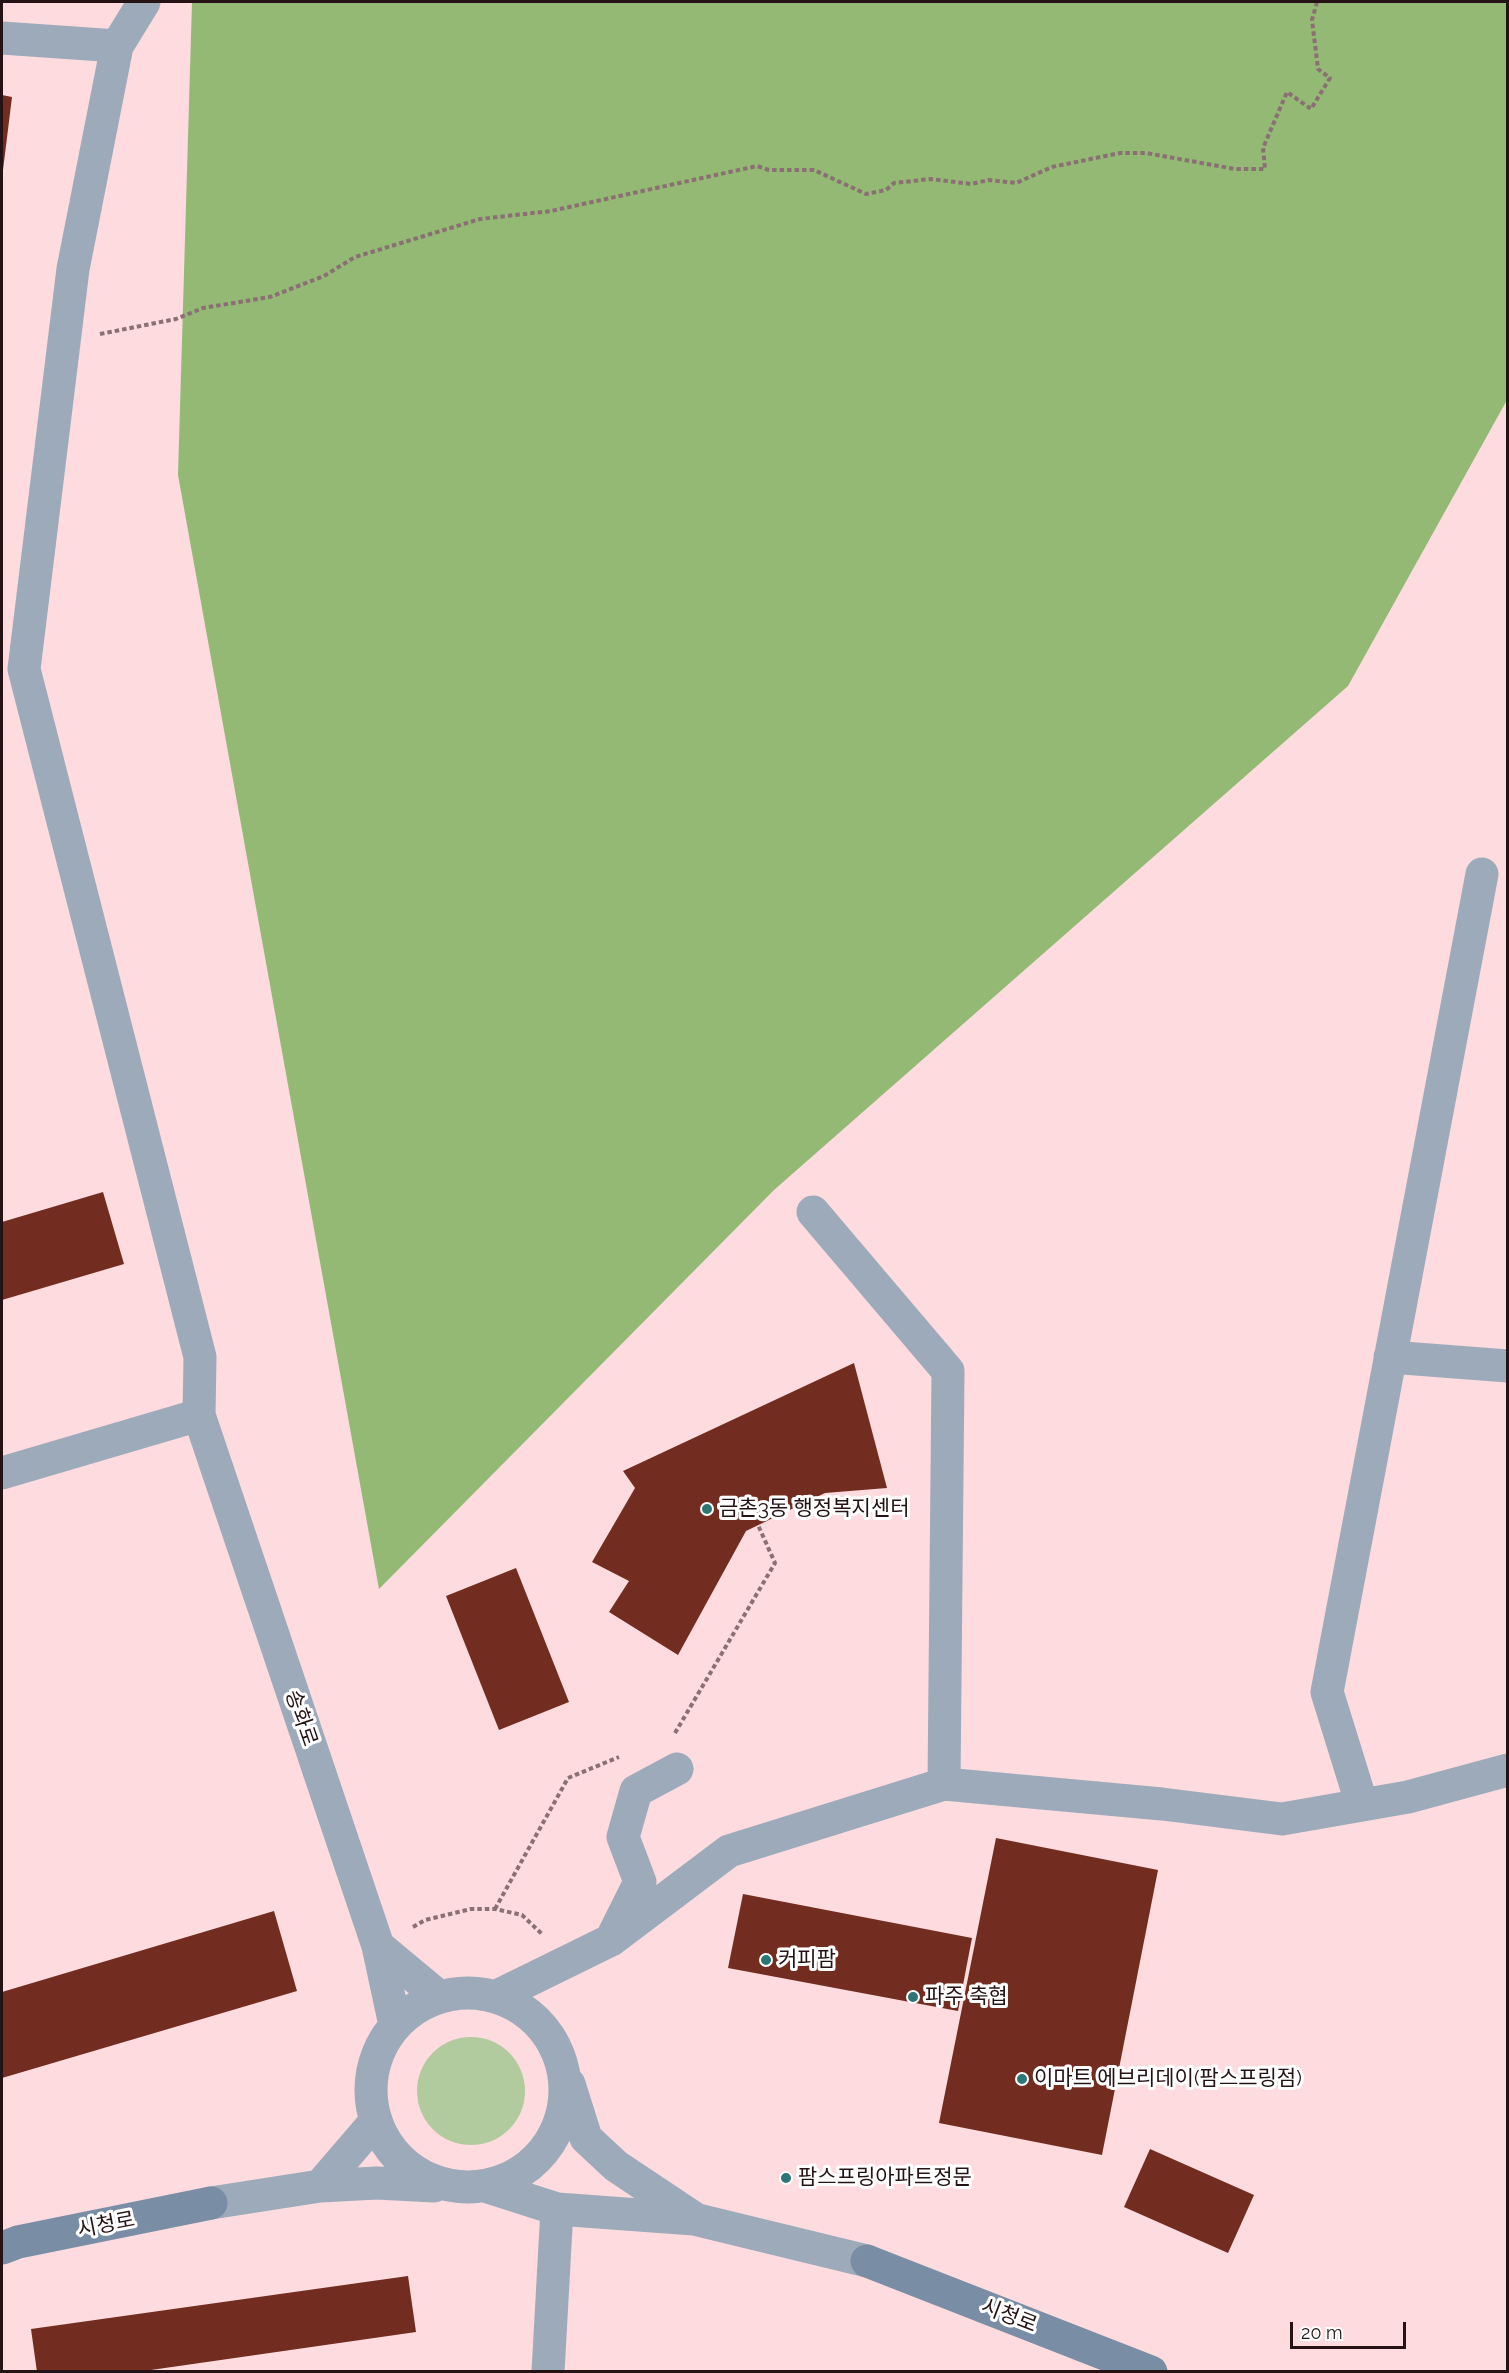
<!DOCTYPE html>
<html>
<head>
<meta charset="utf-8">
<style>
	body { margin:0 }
	#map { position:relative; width:1509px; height:2373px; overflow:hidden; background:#fddbde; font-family:Raleway,sans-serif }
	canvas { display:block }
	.frame { position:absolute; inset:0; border:3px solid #251215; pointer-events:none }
	.scale { position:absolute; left:1290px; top:2322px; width:116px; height:27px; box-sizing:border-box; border:3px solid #251215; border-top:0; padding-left:8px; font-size:18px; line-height:21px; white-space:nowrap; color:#251215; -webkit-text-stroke:4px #fff; paint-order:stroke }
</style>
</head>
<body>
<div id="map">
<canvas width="1509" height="2373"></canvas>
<div class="frame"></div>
<div class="scale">20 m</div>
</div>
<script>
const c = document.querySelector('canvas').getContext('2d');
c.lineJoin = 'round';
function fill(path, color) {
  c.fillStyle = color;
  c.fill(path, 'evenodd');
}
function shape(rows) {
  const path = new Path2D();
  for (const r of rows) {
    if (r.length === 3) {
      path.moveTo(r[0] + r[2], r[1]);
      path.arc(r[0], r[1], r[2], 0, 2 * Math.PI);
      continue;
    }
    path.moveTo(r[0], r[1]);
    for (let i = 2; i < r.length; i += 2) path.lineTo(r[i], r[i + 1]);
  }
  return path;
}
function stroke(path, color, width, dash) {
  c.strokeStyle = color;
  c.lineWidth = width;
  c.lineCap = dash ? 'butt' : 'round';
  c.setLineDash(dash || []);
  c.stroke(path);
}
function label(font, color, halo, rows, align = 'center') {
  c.font = font + ' Raleway,"Noto Sans KR",sans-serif';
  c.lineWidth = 6;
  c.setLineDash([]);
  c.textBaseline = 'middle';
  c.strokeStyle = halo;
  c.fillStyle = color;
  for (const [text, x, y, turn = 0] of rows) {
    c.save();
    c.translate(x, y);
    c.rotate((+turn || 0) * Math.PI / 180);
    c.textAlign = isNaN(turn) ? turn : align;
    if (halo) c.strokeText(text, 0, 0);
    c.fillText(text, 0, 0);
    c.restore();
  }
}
const green = shape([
	[471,2091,54]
]);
const forest = shape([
	[192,2,1507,2,1507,400,1348,686,774,1190,379,1589,178,475]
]);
const building = shape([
	[2,95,12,97,3,170,2,170],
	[103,1192,124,1264,2,1300,2,1222],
	[854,1363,887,1488,825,1493,746,1531,678,1655,609,1612,629,1581,592,1562,635,1488,623,1471],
	[516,1568,569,1702,499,1730,446,1596],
	[996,1838,1158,1870,1102,2155,939,2123],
	[743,1894,972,1938,958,2011,728,1968],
	[274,1911,297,1991,2,2078,2,1992],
	[1150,2149,1254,2195,1228,2253,1124,2207],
	[408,2276,416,2332,137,2372,37,2372,31,2329]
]);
const path = shape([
	[100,334,176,319,203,308,270,297,324,276,355,257,480,219,551,211,757,166,769,170,814,170,866,194,886,190,894,183,931,179,971,184,989,180,1016,183,1052,167,1120,153,1146,153,1235,169,1265,169,1263,148,1287,92,1311,109,1330,78,1318,69,1312,20,1317,2],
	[675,1733,775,1563,758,1525],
	[495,1909,568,1778,619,1757],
	[413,1927,425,1920,471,1909,495,1909,522,1915,543,1935]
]);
const street = shape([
	[2,38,117,46],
	[813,1212,948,1371,944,1784],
	[1390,1357,1508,1366],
	[199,1415,378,1946,438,1996],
	[2,1473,199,1415,200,1357,24,669,73,269,117,46,144,2],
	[1362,1805,1327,1692,1482,874],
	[611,1940,729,1851,944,1784,1162,1804,1282,1819,1408,1797,1508,1770],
	[378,1946,395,2025],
	[468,2090,97],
	[497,1996,611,1940,640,1882,623,1837,636,1791,677,1769],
	[569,2084,586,2138,616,2166,694,2218],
	[320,2186,375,2122],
	[485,2186,557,2209,694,2219,867,2261],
	[211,2203,320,2186,377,2183,434,2186],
	[548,2372,557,2209]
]);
const secondary = shape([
	[2,2248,18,2242,211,2203],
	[867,2261,1151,2372]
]);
const markers = [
	[707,1509,6,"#2d7674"],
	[766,1960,6,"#2d7674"],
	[913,1997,6,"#2d7674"],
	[1022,2079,6,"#2d7674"],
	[786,2178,6,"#2d7674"]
];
const poiNames = [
	["금촌3동 행정복지센터",719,1509],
	["커피팜",778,1960],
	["파주 축협",925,1997],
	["이마트 에브리데이(팜스프링점)",1034,2079],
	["팜스프링아파트정문",798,2178]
];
const streetNames = [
	["송화로",301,1718,71],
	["시청로",106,2225,-11],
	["시청로",1009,2316,21]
];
fill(green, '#b1cb9e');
fill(forest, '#93b975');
fill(building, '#722d20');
stroke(path, '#8a7073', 4, [4.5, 3]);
stroke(street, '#9caaba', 33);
stroke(secondary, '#798da4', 33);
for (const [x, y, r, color] of markers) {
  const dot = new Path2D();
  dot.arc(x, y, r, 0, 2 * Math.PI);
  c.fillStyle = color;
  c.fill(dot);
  stroke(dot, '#fff', 2);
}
label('21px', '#251215', '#fff', poiNames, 'left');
label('21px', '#251215', '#fff', streetNames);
</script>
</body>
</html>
